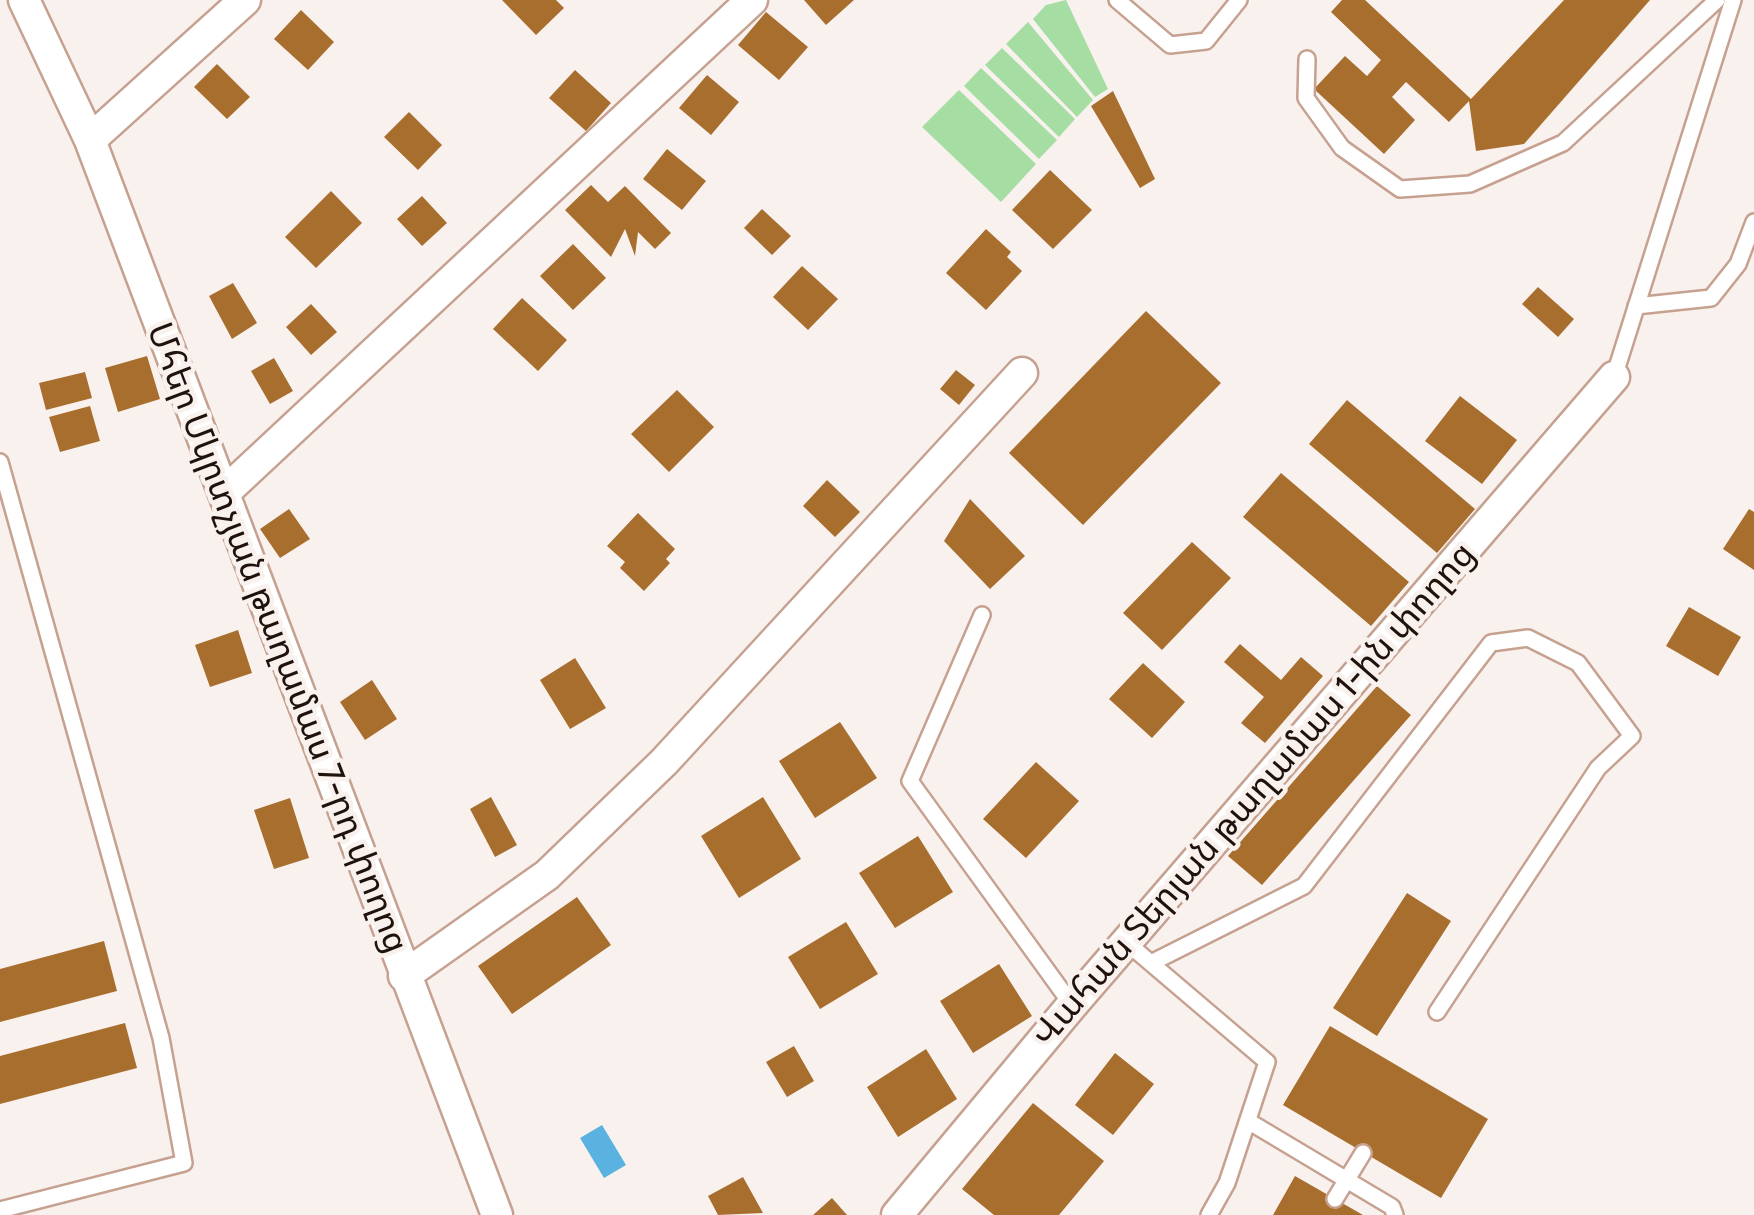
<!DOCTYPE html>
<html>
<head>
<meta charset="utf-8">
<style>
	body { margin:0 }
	canvas { display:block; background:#f9f1ee }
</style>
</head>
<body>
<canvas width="1754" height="1215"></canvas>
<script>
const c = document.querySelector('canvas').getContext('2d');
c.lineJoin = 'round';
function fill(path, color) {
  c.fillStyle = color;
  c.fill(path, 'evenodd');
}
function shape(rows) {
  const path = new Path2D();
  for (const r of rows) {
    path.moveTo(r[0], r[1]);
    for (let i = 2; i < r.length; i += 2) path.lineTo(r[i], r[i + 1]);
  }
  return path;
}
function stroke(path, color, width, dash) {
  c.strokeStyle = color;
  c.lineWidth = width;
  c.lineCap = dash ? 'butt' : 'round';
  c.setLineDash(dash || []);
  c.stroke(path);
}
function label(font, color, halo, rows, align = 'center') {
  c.font = font + ' Cabin,"Noto Sans Armenian",sans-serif';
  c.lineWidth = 9;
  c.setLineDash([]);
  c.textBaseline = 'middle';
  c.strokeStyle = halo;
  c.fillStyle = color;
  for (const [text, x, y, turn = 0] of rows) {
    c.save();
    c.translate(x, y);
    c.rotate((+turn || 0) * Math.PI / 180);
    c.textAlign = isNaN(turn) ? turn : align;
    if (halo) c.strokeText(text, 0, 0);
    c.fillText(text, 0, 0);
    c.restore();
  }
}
const green = shape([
	[1066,0,1108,89,1095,97,1033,19,1046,5],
	[1028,22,1093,100,1077,117,1006,44],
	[1002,48,1075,119,1059,137,985,65],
	[981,68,1057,140,1039,159,964,86],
	[959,90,1036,164,1001,202,922,127]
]);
const water = shape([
	[602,1125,626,1165,604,1178,580,1138]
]);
const building = shape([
	[502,0,556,0,564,8,536,35],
	[804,0,854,0,826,25],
	[1342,0,1365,0,1471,99,1564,0,1650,0,1524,144,1476,151,1469,101,1449,122,1406,82,1392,97,1415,120,1384,154,1314,89,1345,56,1367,76,1381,60,1331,12],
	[301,10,334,42,308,70,274,39],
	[766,12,808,47,779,80,738,45],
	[217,64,250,97,227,119,194,87],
	[575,70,611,103,586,131,549,98],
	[707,75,739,102,711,135,679,108],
	[1113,91,1155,179,1140,188,1091,106],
	[409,112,442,145,418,170,384,137],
	[667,149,706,181,682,210,643,179],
	[1050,170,1092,210,1053,249,1012,210],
	[591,185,608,202,625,186,671,233,655,249,638,232,635,256,625,229,611,257,565,210],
	[331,191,362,223,316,268,285,237],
	[422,196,447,223,422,246,397,219],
	[762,209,791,236,772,255,744,228],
	[986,229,1011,252,1007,257,1022,271,986,310,946,273],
	[573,244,606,278,573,310,540,276],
	[802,266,838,299,808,330,773,297],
	[233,283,257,323,232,339,209,296],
	[1538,287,1574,319,1558,337,1522,304],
	[522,298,567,340,538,371,493,329],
	[311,304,337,332,311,355,286,327],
	[1146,311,1221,383,1083,525,1009,453],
	[147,356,160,399,118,412,105,368],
	[274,358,293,391,270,404,251,371],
	[956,370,975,385,959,405,940,389],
	[85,372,92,398,46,410,39,383],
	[677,390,714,427,669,472,631,434],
	[1460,396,1517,440,1482,484,1425,441],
	[1347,400,1475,509,1437,553,1309,444],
	[90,406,100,441,60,452,49,417],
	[1281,473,1409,582,1371,626,1243,517],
	[827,480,860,512,835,537,803,506],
	[970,499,1025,556,990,589,944,541],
	[289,509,310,539,280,558,260,529],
	[1749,509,1754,512,1754,570,1723,549],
	[638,513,675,549,666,559,670,563,644,591,620,568,625,562,607,546],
	[1192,542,1231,578,1162,650,1123,613],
	[1689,607,1741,637,1718,676,1666,646],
	[238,630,252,673,210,687,195,645],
	[1240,644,1281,680,1301,657,1323,676,1265,743,1241,723,1264,697,1224,662],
	[575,658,606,708,570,729,540,680],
	[1143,663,1185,702,1152,738,1109,699],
	[372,680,397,719,365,740,340,702],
	[1377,686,1411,715,1262,885,1228,856],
	[840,722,877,778,815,818,779,761],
	[1036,762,1079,801,1026,858,983,819],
	[491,797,517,845,495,857,470,809],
	[763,797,801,859,739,898,701,836],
	[290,798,309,858,274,869,254,810],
	[918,836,953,892,895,928,859,873],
	[1407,893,1451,921,1377,1036,1333,1008],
	[577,897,611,945,512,1014,478,966],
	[846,922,878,974,820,1009,788,957],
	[104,941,117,991,0,1022,0,969],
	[999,964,1032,1016,973,1053,940,1001],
	[125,1023,137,1068,0,1104,0,1056],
	[1330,1026,1488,1119,1441,1198,1283,1105],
	[794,1046,814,1081,787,1097,766,1062],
	[926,1049,957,1099,898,1137,867,1087],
	[1115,1053,1154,1084,1113,1135,1075,1105],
	[1033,1103,1104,1161,1059,1215,994,1215,962,1189],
	[1295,1176,1363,1215,1273,1215],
	[743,1177,763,1213,718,1215,708,1196],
	[832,1198,847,1215,813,1215]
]);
const lane = shape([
	[1117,0,1170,45,1206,41,1239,0],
	[1307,59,1306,98,1342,148,1400,189,1470,184,1563,143,1717,0],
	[1636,306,1711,298,1738,264,1754,222],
	[1614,377,1733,0],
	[0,462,161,1038,184,1163,0,1210],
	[982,615,910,781,1072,1005],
	[1126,942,1267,1062,1227,1183,1209,1215],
	[1151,963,1304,886,1491,643,1528,638,1578,663,1632,736,1598,768,1437,1012],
	[1248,1121,1392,1207,1395,1215],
	[1335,1199,1363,1153]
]);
const street = shape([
	[24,0,90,140,497,1215],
	[90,140,245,0],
	[225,492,752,0],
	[404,976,547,875,664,762,1022,373],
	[897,1215,1072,1005,1614,377]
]);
const streetNames = [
	["Մհեր Մկրտչյան թաղամաս 7-րդ փողոց",277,638,69],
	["Վահան Տերյան թաղամաս 1-ին փողոց",1254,795,-49]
];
fill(green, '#a5dda3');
fill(water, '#59b2e0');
fill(building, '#a86e2e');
stroke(lane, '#c6a190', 20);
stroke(street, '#c6a190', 35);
stroke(lane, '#fff', 15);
stroke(street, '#fff', 30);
label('35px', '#1f120c', '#f9f1ee', streetNames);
</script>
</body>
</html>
